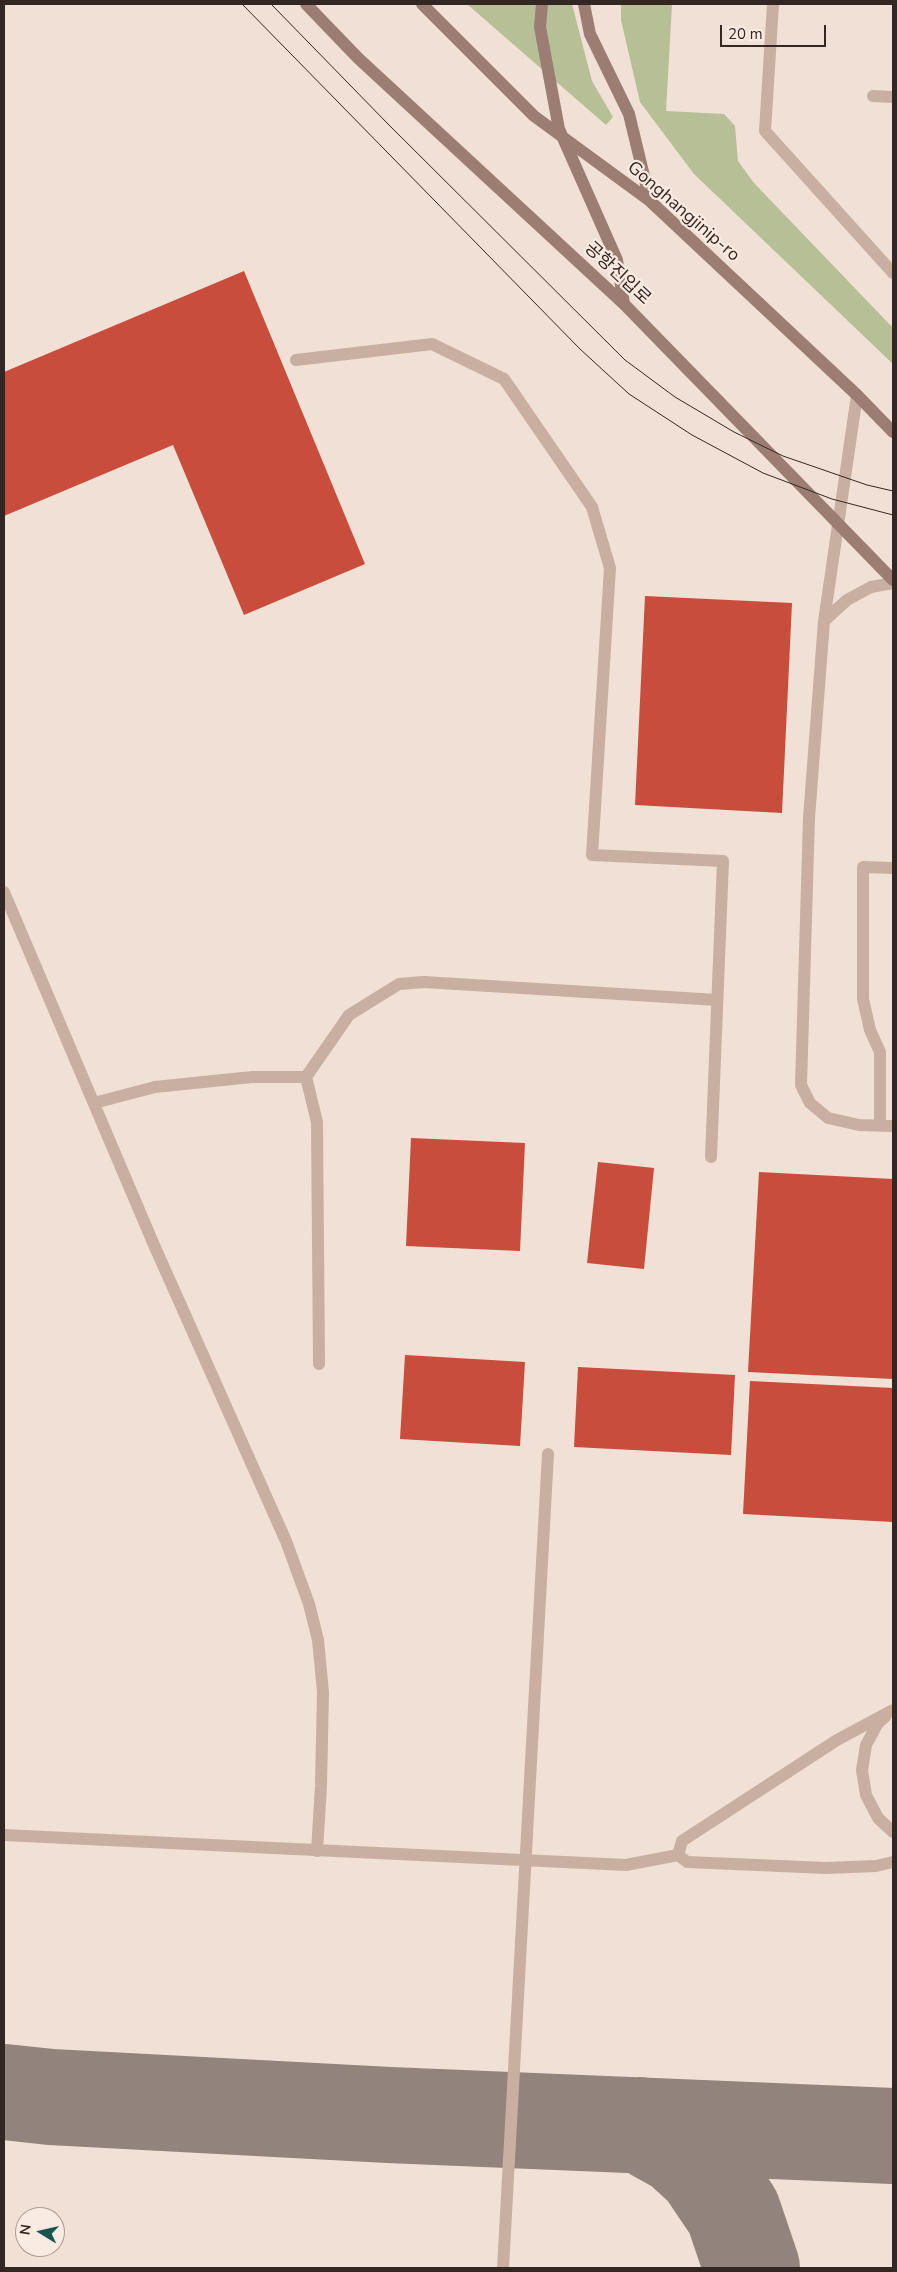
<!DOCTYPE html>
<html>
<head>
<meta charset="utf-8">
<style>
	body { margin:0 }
	#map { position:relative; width:897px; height:2272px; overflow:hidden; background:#f1e0d5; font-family:"Nunito Sans",sans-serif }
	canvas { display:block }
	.frame { position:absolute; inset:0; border:5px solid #332724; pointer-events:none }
	.north { position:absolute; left:15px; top:2207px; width:50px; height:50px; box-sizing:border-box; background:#f9ebe1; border:1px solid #aa9d95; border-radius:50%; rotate:279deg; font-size:14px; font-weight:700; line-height:20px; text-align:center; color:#332724 }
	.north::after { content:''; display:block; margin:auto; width:18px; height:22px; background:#1a5451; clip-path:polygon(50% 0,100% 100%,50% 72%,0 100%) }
	.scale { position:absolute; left:720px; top:25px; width:106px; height:22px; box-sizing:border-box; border:2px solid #332724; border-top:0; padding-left:6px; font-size:15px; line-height:18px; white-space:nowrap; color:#332724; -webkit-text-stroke:4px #f9ebe1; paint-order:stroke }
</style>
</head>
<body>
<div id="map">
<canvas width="897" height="2272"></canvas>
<div class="frame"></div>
<div class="north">N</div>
<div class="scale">20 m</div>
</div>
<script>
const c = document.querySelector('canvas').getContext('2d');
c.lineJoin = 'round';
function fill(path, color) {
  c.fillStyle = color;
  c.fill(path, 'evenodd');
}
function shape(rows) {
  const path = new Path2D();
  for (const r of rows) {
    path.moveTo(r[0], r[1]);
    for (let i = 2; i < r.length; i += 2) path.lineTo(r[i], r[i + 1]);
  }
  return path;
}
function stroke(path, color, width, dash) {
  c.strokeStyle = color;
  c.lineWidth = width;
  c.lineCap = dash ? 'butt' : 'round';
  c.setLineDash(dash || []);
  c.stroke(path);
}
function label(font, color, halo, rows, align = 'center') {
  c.font = font + ' "Nunito Sans","Noto Sans KR",sans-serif';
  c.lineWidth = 4.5;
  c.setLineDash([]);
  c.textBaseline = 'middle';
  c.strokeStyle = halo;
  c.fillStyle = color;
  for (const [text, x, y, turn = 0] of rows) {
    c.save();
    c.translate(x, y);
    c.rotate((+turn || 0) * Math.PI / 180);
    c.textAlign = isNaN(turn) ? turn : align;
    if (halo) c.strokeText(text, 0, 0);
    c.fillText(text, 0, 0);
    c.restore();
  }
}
const green = shape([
	[467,4,572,4,592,81,613,117,606,125],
	[621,4,672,4,666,111,724,114,735,126,738,161,754,183,893,328,893,364,694,174,640,102,621,20]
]);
const taxiway = shape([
	[4,2092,51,2097,389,2115,893,2136],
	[640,2125,680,2147,704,2169,733,2212,752,2268]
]);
const building = shape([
	[244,271,365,564,244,615,173,445,4,516,4,372],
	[645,596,792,603,782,813,635,805],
	[411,1138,525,1143,520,1251,406,1246],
	[598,1162,654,1168,644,1269,587,1263],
	[759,1172,893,1179,893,1379,748,1372],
	[405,1355,525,1362,520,1446,400,1439],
	[578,1367,735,1375,731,1455,574,1447],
	[750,1381,893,1388,893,1522,743,1514]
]);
const lane = shape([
	[773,4,765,131,893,273],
	[873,96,893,97],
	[296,360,432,344,504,379,592,507,610,568,592,855,723,861,711,1157],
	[857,395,824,621,809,818,801,1085,810,1103,828,1118,859,1125,893,1126],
	[824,621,847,600,871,587,893,583],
	[4,892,154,1245,286,1541,309,1604,318,1640,323,1692,321,1786,317,1851],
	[94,1103,155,1087,252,1077,306,1077],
	[880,1125,880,1052,870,1030,863,999,863,867,893,868],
	[319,1364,317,1122,306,1077,349,1015,399,984,424,982,717,1000],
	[885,1717,878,1723,866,1745,862,1770,866,1795,878,1818,893,1832],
	[4,1835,626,1865,678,1855],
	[678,1855,682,1841,837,1740,893,1710],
	[678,1855,687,1862,826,1868,876,1866,893,1862],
	[503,2268,548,1454]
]);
const secondary = shape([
	[306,4,358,58,624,304,893,580],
	[422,4,534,116,650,201,857,395,893,432],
	[542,4,540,27,559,129,617,260,624,304],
	[584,4,590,34,629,114,650,201]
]);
const tram = shape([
	[242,4,580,349,629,394,692,435,763,473,832,499,893,515],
	[271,4,388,124,625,360,675,397,734,432,783,456,867,485,893,491]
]);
const streetNames = [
	["Gonghangjinip-ro",683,212,41],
	["공항진입로",617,274,43]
];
fill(green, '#b6bf96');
stroke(taxiway, '#92847c', 96);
fill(building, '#c84d3c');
stroke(lane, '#c8afa2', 12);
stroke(secondary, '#9c7d73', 12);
stroke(tram, '#332724', 1);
label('18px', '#332724', '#f9ebe1', streetNames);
</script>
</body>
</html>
